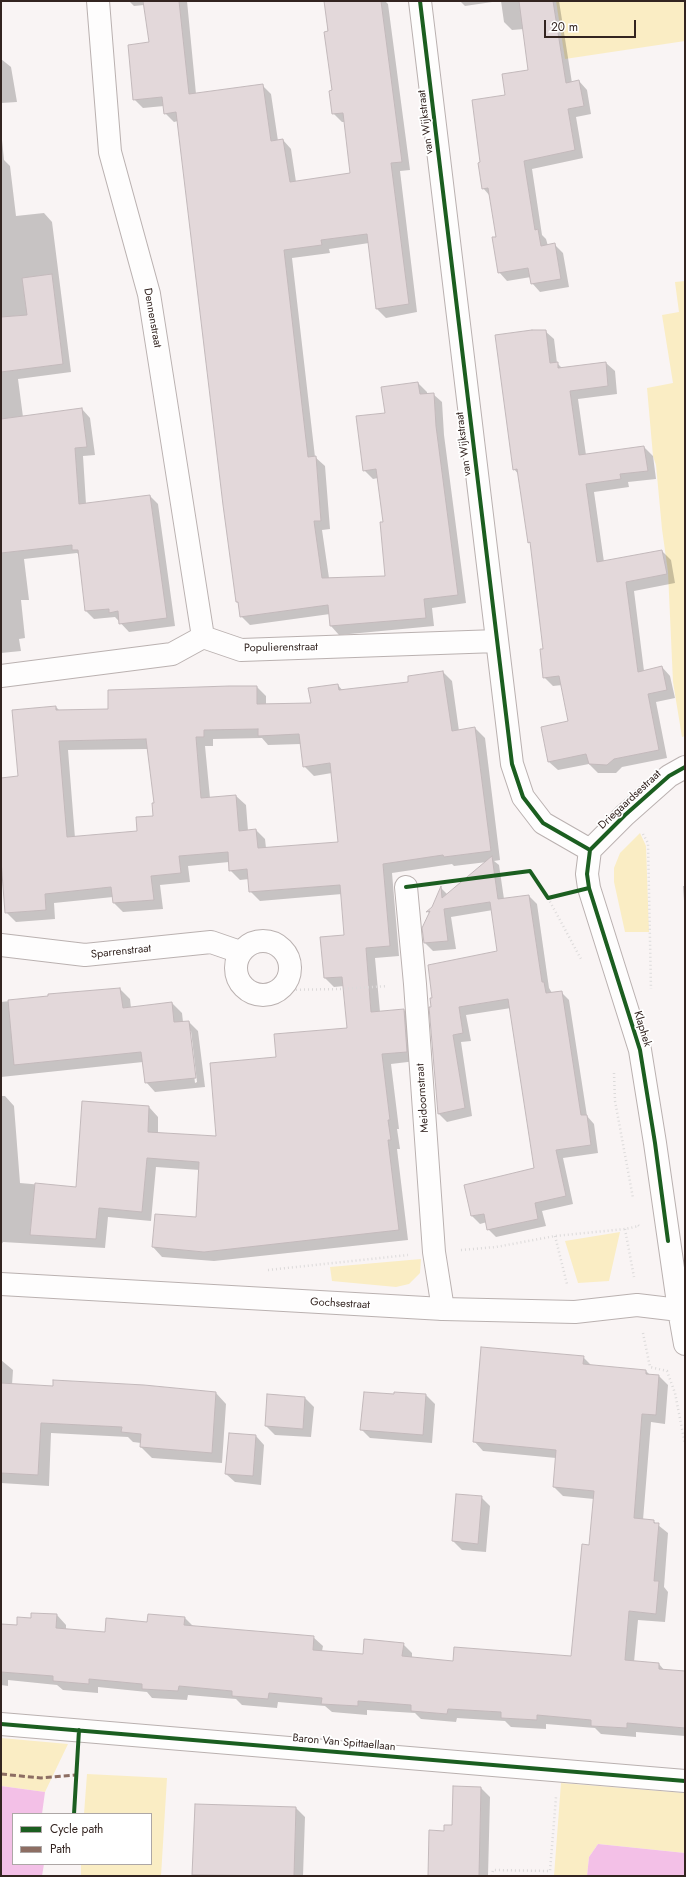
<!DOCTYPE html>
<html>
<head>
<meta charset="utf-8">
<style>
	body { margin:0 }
	#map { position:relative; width:686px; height:1877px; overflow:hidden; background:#f9f4f4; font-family:Jost,sans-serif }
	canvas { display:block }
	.frame { position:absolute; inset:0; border:2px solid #332420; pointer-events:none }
	.legend { position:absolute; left:12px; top:1813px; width:140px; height:52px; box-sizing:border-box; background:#fff; border:1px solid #ada7a6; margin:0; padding:5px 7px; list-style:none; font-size:12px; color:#332420 }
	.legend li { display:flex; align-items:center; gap:8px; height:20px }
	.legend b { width:20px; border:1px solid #ada7a6 }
	.scale { position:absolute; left:544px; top:20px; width:92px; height:18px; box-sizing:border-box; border:2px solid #332420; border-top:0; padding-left:5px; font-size:12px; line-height:14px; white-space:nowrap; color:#332420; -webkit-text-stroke:3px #fff; paint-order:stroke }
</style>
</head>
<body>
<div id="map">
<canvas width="686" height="1877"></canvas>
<div class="frame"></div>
<ul class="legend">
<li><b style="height:5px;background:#1b5e20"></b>Cycle path</li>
<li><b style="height:5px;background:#8d6e63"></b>Path</li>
</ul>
<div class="scale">20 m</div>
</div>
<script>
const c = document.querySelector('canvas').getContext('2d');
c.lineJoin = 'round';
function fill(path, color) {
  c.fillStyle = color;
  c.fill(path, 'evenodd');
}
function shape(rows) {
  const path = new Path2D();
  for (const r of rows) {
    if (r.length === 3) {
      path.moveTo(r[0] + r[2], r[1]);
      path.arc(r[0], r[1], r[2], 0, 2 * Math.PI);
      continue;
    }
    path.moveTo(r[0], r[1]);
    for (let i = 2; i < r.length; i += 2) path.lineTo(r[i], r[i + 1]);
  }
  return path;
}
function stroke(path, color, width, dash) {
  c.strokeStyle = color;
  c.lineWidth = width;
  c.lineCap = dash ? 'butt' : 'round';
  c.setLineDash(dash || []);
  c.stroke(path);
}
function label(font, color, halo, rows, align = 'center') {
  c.font = font + ' Jost,sans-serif';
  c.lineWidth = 3.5;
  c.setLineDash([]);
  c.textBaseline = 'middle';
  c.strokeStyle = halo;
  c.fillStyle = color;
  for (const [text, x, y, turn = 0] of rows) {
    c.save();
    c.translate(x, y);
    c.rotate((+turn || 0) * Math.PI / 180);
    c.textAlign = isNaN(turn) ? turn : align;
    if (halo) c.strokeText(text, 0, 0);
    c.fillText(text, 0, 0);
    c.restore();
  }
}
const green = shape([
	[556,1,685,1,685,41,565,59],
	[685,281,685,736,682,737,673,682,668,572,662,529,656,465,653,456,647,388,673,383,662,315,679,312,675,282],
	[640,833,646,846,649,932,625,932,614,882,614,868,620,853],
	[620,1232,609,1281,578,1283,565,1241],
	[421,1259,420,1273,409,1284,396,1287,332,1281,330,1267],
	[1,1738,68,1744,45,1792,1,1786],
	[87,1774,167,1778,161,1876,81,1876,81,1864,151,1864,151,1814,84,1814],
	[561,1783,685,1793,685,1853,598,1844,589,1857,587,1876,554,1876]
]);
const water = shape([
	[1,1786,45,1792,42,1814,13,1814,13,1864,44,1864,42,1876,1,1876],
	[598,1844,685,1853,685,1876,587,1876,589,1857]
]);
const shadow = shape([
	[129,1,187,1,196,94,262,85,271,94,278,141,283,140,291,149,296,182,351,173,345,122,342,122,333,113,333,91,325,1,385,1,388,4,410,170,400,171,417,312,386,318,377,309,369,243,329,249,330,253,292,258,315,457,325,466,330,529,322,530,329,578,386,577,384,523,378,478,373,479,364,470,386,414,418,383,427,392,427,394,433,394,442,402,444,435,466,603,432,608,434,626,339,635,331,626,330,614,250,625,241,616,239,604,237,602,178,121,174,122,165,113,164,106,143,108,134,99,151,43,144,5,134,6],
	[460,1,499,1,465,6],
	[501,1,559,1,572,83,579,81,587,90,591,114,576,117,583,158,532,169,542,235,546,239,548,246,554,244,563,253,569,287,540,292,532,283,531,277,507,281,499,272,497,238,490,196,483,188,481,163,506,96,529,71,524,29,512,30,504,22],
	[1,59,11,67,17,102,1,103],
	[1,130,4,160,10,166,16,216,44,213,52,222,71,372,18,379,23,417,82,409,90,418,95,455,83,456,86,504,150,496,158,504,175,626,129,632,115,617,94,619,86,611,80,556,77,553,24,559,29,600,21,600,25,638,19,639,21,651,1,653],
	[545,331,554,339,557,363,563,369,606,363,615,371,617,394,578,399,586,455,644,447,653,456,656,479,628,482,629,487,594,492,604,562,662,551,671,560,675,583,634,591,644,671,662,667,670,676,675,698,656,702,667,758,622,767,616,773,598,773,589,764,558,770,549,762,569,722,562,685,553,686,544,677,544,650,531,544,519,475,514,469],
	[443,672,452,681,459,731,475,728,485,738,500,860,494,861,499,865,504,899,529,896,537,904,549,988,552,993,561,992,569,1000,587,1116,594,1124,598,1153,563,1158,573,1204,542,1211,546,1226,496,1237,488,1229,487,1222,480,1224,472,1216,465,1186,536,1169,511,1008,466,1015,471,1041,461,1042,472,1116,447,1122,439,1114,430,1008,498,952,493,910,451,917,456,949,433,951,425,943,430,914,428,912,432,908,441,888,448,895,487,862,454,866,452,864,392,873,399,956,375,958,380,1012,404,1010,413,1020,416,1061,391,1064,399,1129,397,1129,400,1149,397,1149,408,1240,214,1261,162,1257,153,1247,197,1218,200,1170,156,1167,151,1221,108,1217,105,1248,3,1242,1,1245,1,1096,5,1096,14,1106,20,1183,77,1188,149,1107,158,1117,158,1133,217,1137,277,1058,348,1028,344,986,334,987,325,978,345,936,342,894,260,901,250,891,249,879,240,880,230,870,229,862,188,866,190,882,160,885,163,909,123,912,114,903,113,897,54,903,55,919,16,922,6,912,1,851,1,779,19,777,56,707,60,711,109,710,257,687,266,696,266,705,312,704,338,685,343,691,410,683],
	[262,738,268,745,301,744,304,766,314,776,332,773,339,843,266,848,265,839,256,830,248,831,246,805,236,796,210,798,205,746,213,746,213,739],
	[149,749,155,804,154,816,138,832,75,838,68,750],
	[683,886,685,886,685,916],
	[120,989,130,999,131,1008,172,1003,182,1013,183,1022,189,1022,198,1031,205,1087,155,1092,146,1082,143,1062,1,1077,1,1002],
	[189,1031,191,1031,197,1082,195,1083],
	[583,1357,592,1366,646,1371,650,1375,659,1376,668,1385,665,1424,651,1422,643,1520,653,1521,668,1533,664,1587,668,1592,665,1622,638,1620,634,1662,659,1664,665,1671,685,1672,685,1736,636,1732,636,1737,601,1734,595,1728,546,1724,546,1729,511,1727,505,1721,457,1718,456,1722,421,1719,415,1713,367,1710,367,1715,332,1712,325,1706,278,1702,277,1708,242,1705,236,1699,188,1695,187,1700,170,1699,152,1698,147,1692,98,1687,98,1693,63,1690,57,1685,8,1680,8,1686,1,1685,1,1625,18,1626,32,1619,57,1615,66,1625,66,1630,106,1633,147,1623,185,1618,194,1627,313,1637,323,1646,322,1651,364,1655,403,1644,412,1653,412,1658,454,1662,572,1657,590,1546,594,1499,563,1496,554,1487,556,1458,483,1451,474,1441],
	[1,1360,13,1370,12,1385,216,1393,226,1404,222,1463,152,1458,141,1447,141,1443,133,1442,128,1437,51,1433,49,1486,1,1483],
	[426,1395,435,1404,432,1443,370,1438,361,1429],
	[305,1398,314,1407,311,1437,275,1435,266,1426],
	[256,1436,264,1445,261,1485,235,1482,226,1474],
	[457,1495,481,1497,490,1506,486,1552,462,1550,453,1541],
	[481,1788,490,1797,488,1876,429,1876,444,1832,453,1826],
	[296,1808,305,1817,303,1876,195,1876,193,1874]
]);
const building = shape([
	[143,1,179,1,189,94,263,84,271,141,283,139,290,182,350,173,343,113,332,114,329,91,332,90,324,32,328,31,324,1,381,1,402,162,391,163,409,304,376,309,367,234,321,240,322,245,284,250,308,457,316,456,321,521,314,521,322,578,385,576,380,522,383,522,376,469,363,471,356,416,385,413,381,387,418,382,420,394,434,393,436,426,458,595,424,599,426,618,330,626,328,605,240,617,238,602,236,602,223,505,176,112,164,114,162,97,133,100,128,45,149,42,143,1],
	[519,1,553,1,566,83,579,80,584,106,568,109,575,150,524,161,535,230,538,229,541,246,555,243,561,279,531,284,528,268,498,273,492,237,496,237,488,188,482,189,478,163,480,162,472,100,505,95,502,74,528,70,519,1],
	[52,274,63,364,1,372,1,317,27,315,22,278,52,274],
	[532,330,546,330,550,363,558,362,558,368,606,362,608,386,570,391,579,455,644,446,648,471,620,474,621,479,586,484,597,562,662,550,667,574,626,582,638,672,662,666,667,690,648,694,659,750,614,759,607,765,589,764,586,754,548,762,541,727,568,721,559,676,543,678,540,649,543,649,530,542,528,543,517,469,513,470,495,335,532,330],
	[82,408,87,447,75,448,79,504,150,495,167,618,119,624,118,611,109,613,109,609,85,611,78,550,72,550,72,545,1,553,1,419,82,408],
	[443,671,452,731,475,727,491,851,444,857,443,855,383,864,390,946,366,948,371,1012,404,1009,407,1052,382,1054,390,1120,388,1120,391,1140,388,1140,399,1230,204,1252,152,1247,155,1214,196,1217,199,1162,147,1158,142,1212,99,1208,96,1239,30,1235,35,1183,76,1187,82,1101,149,1106,148,1132,216,1136,210,1063,276,1057,274,1034,347,1028,342,977,324,978,320,937,344,935,340,885,249,892,247,869,229,871,228,852,179,856,181,873,151,876,154,900,113,903,111,887,45,894,46,910,5,913,1,860,1,778,18,776,12,710,56,706,56,710,108,709,108,690,229,686,257,686,257,704,311,703,308,688,338,684,339,690,408,682,408,676,443,671],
	[258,729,258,736,299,734,303,767,330,763,338,842,258,848,256,829,239,831,236,795,201,798,196,737,204,737,204,730,258,729],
	[146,739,154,803,152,803,153,816,136,817,137,831,67,837,59,741,146,739],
	[492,856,498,899,529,895,542,982,544,982,546,993,562,991,581,1115,587,1115,591,1145,556,1150,566,1196,535,1203,538,1219,487,1230,484,1214,471,1216,464,1185,534,1168,508,999,459,1007,463,1033,453,1035,465,1108,438,1114,429,1007,431,1007,430,998,432,998,428,965,497,951,490,902,444,909,448,941,424,943,422,928,430,911,426,912,432,907,441,886,442,898,492,856],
	[120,988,123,1008,172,1002,174,1022,189,1021,196,1078,145,1083,141,1052,14,1065,8,1000,48,996,48,994,120,988],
	[481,1347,584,1356,583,1364,646,1370,646,1374,659,1375,656,1415,642,1414,634,1518,654,1520,654,1523,659,1523,654,1581,659,1581,656,1614,629,1611,625,1660,659,1663,659,1669,685,1671,685,1728,627,1723,627,1728,591,1726,591,1720,537,1715,537,1720,501,1718,501,1712,448,1709,447,1714,411,1711,411,1705,358,1701,358,1706,321,1704,322,1698,269,1693,268,1699,232,1696,232,1691,179,1686,178,1691,142,1689,142,1684,89,1679,89,1684,53,1681,53,1676,1,1672,1,1624,17,1625,17,1617,31,1618,31,1613,57,1614,56,1628,105,1632,106,1618,147,1622,148,1614,185,1617,184,1625,314,1636,313,1650,363,1654,364,1639,404,1643,402,1656,453,1661,454,1647,571,1656,582,1544,589,1545,594,1491,553,1487,556,1450,473,1442,481,1347],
	[53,1380,144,1385,216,1392,212,1453,140,1447,141,1434,121,1432,122,1427,41,1423,38,1475,1,1473,1,1383,53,1386,53,1380],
	[364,1392,394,1394,394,1392,426,1394,423,1435,360,1430,364,1392],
	[267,1394,305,1397,303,1429,265,1426,267,1394],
	[229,1433,256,1435,253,1476,225,1474,229,1433],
	[456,1494,482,1496,478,1544,452,1541,456,1494],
	[453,1786,481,1787,479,1876,428,1876,429,1830,444,1831,444,1825,452,1825,453,1786],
	[195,1804,296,1807,294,1876,192,1875,195,1804]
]);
const path = shape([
	[643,834,648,843,651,989],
	[548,898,581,959],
	[280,990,342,989,387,986],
	[614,1073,615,1101,633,1198],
	[625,1229,634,1277],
	[555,1236,567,1284],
	[461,1250,496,1247,555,1236,625,1229,639,1226,638,1225],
	[268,1270,408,1255],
	[643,1333,650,1367,667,1371,675,1393,685,1444],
	[492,1876,493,1870,550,1871,556,1797]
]);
const minor = shape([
	[98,1,110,152,149,294,203,637],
	[420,1,512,764,523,797,543,823,590,850],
	[1,676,172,654,203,637,241,650,497,641],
	[590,850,587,874,589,888,640,1050,655,1143,679,1310],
	[590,850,625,815,669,776,685,767],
	[406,887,415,984,434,1252,443,1309],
	[263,968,27],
	[1,945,85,955,211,942,240,952],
	[1,1724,685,1781]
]);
const tertiary = shape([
	[1,1284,443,1309,575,1312,637,1305,679,1310,685,1344]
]);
const quiet = shape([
	[1,1774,41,1778,76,1775]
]);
const cycleway = shape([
	[420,1,512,764,523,797,543,823,590,850],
	[590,850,587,874,589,888,640,1050,655,1143,668,1241],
	[590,850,625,815,669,776,685,767],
	[406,887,530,871,548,898,589,888],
	[1,1724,685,1781],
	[74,1814,79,1730]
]);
const streetNames = [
	["van Wijkstraat",426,122,-97],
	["Dennenstraat",152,318,80],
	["van Wijkstraat",464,444,-97],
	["Populierenstraat",281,648,-1],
	["Driegaardsestraat",630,800,-43],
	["Sparrenstraat",121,952,-6],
	["Klaphek",642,1029,73],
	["Meidoornstraat",423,1098,-94],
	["Gochsestraat",340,1304,3],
	["Baron Van Spittaellaan",344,1743,5]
];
fill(green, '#faedc4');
fill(water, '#f3c0e7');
fill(shadow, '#0003');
fill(building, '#e3d8da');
stroke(building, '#c3b9bb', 1);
stroke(minor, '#bab1b0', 24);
stroke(tertiary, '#bab1b0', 24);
stroke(path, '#dcdada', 2.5, [1, 3]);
stroke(minor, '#fefdfd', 22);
stroke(tertiary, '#fefdfd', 22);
stroke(quiet, '#8d6e63', 3, [6, 3]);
stroke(cycleway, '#1b5e20', 4);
label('11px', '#332420', '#fff', streetNames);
</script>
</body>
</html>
